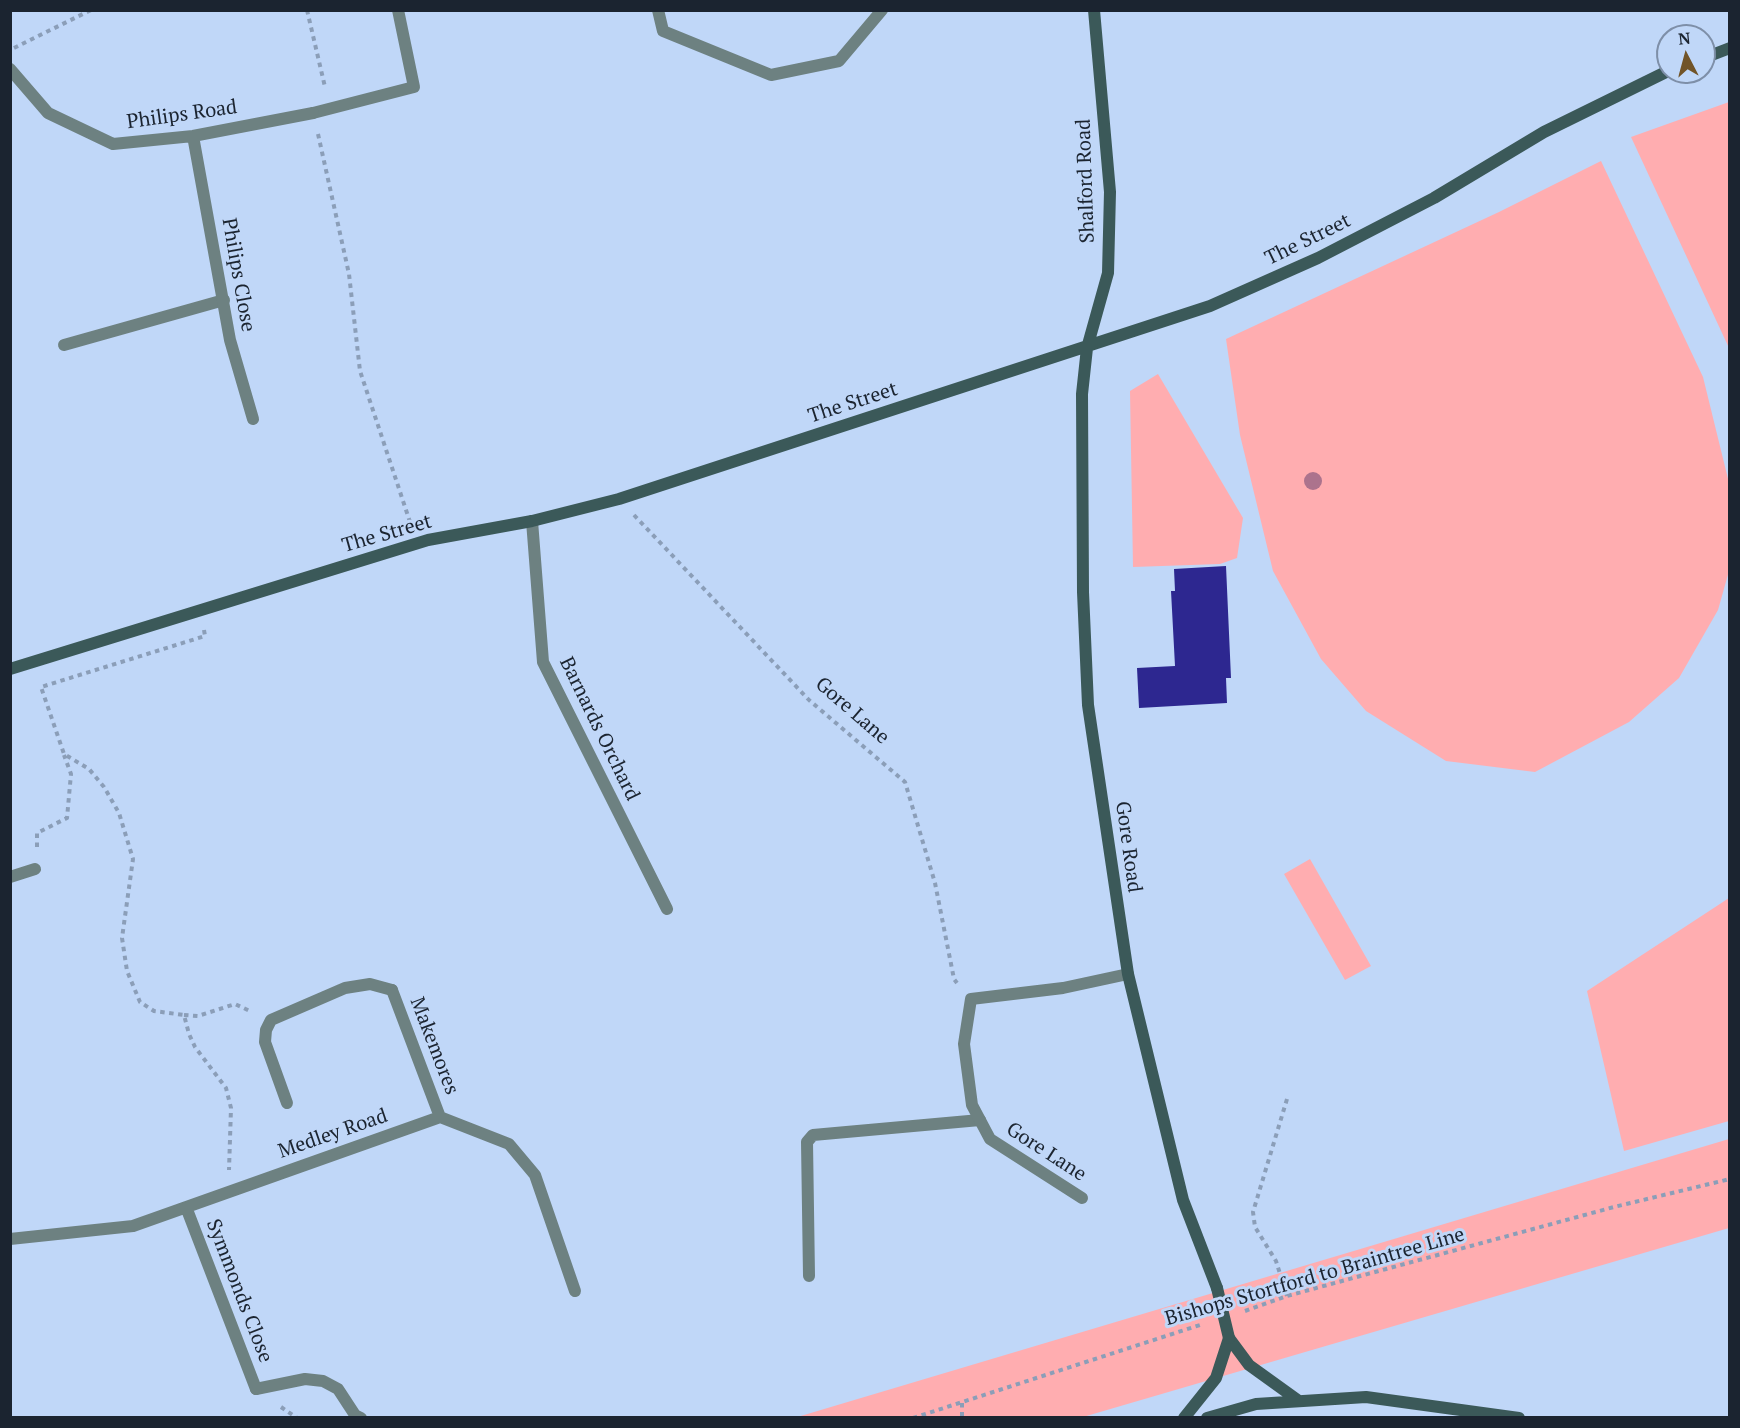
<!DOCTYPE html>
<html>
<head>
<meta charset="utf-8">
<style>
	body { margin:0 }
	#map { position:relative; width:1740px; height:1428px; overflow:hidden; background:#c0d7f8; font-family:"PT Serif",serif }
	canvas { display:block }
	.frame { position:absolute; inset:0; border:12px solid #1b2430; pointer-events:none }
	.north { position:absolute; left:1656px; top:24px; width:60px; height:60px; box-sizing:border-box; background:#c0d7f8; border:2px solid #7e8fa8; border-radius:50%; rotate:354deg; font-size:16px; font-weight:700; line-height:24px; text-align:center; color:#1b2430 }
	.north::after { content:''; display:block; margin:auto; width:21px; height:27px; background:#715428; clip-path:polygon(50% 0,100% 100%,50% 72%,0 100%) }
</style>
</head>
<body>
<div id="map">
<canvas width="1740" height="1428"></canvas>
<div class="frame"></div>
<div class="north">N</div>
</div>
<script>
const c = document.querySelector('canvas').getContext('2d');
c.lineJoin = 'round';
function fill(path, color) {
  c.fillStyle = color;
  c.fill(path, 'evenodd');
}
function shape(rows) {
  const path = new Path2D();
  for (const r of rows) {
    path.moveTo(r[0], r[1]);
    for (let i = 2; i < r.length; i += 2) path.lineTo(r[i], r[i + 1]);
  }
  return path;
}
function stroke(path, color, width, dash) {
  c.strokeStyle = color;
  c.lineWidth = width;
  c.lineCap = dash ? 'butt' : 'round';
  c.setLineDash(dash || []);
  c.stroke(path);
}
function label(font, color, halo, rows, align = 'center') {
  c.font = font + ' "PT Serif",serif';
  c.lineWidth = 6;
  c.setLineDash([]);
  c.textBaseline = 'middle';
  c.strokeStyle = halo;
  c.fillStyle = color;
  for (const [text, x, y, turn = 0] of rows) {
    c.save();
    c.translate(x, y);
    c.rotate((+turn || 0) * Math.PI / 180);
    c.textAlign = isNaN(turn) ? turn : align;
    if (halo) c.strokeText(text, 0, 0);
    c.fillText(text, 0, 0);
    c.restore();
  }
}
const green = shape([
	[1729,102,1730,102,1729,348,1631,137],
	[1601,161,1703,377,1729,483,1729,571,1718,610,1679,678,1629,722,1535,772,1446,761,1366,711,1321,659,1273,571,1240,435,1226,339,1499,212],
	[1158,374,1243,518,1237,558,1220,564,1133,567,1130,391],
	[1310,859,1371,966,1345,980,1284,874],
	[1729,898,1729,1121,1624,1151,1587,991],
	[1729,1139,1729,1228,1083,1417,794,1418]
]);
const building = shape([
	[1226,566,1231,678,1226,678,1227,703,1139,708,1137,668,1175,666,1171,591,1175,591,1174,569]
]);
const path = shape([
	[307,10,325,87],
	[14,48,91,10],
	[318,134,349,274,360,371,410,522],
	[634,515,809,700,905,782,935,883,954,979,957,983],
	[204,630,205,636,41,687,64,754,89,769,104,787,119,813,133,859,122,938,127,971,140,1002,154,1011,184,1015,189,1034,195,1047,226,1088,231,1108,229,1170],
	[37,847,37,833,67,818,71,774,64,755],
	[184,1015,198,1016,235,1004,252,1012],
	[1287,1099,1253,1212,1255,1227,1276,1261,1287,1296],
	[1245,1311,1287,1296,1614,1207,1730,1179],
	[962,1403,962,1418],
	[281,1407,297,1418],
	[913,1418,1203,1324]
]);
const lane = shape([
	[313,113,414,87,398,10],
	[64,345,224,300],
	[532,521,543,662,667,909],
	[287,1103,265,1042,266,1030,271,1020,345,988,370,984,392,990],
	[809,1276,807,1142,813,1135,980,1120],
	[256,1389,305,1379,323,1381,338,1389,355,1415,361,1418]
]);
const street = shape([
	[658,10,663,31,771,75,839,61,882,10],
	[10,69,48,113,113,144,193,136,313,113],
	[193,136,230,340,253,419],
	[10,877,35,869],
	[392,990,440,1117],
	[1082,1198,990,1139,972,1105,964,1044,971,999,1063,988,1128,974],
	[186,1207,256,1389],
	[10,1239,133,1226,440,1117,509,1144,535,1175,575,1291]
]);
const secondary = shape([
	[1094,10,1110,192,1108,273,1087,348,1082,394,1083,592,1088,705,1128,974,1183,1200,1217,1288],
	[1704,58,1730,48],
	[10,669,428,540,532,521,619,499,1210,306,1318,258,1434,198,1544,132,1668,71],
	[1229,1338,1249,1365,1299,1401],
	[1184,1418,1216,1378,1229,1338],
	[1207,1418,1256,1404,1366,1397,1519,1418]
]);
const secondaryBridge = shape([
	[1217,1288,1229,1338]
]);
const trees = [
	[1313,481]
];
const streetNames = [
	["Philips Road",182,115,-8],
	["Shalford Road",1086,181,-92],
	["The Street",1308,240,-26],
	["Philips Close",238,275,80],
	["The Street",853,403,-18],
	["The Street",387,534,-16],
	["Gore Lane",852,711,41],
	["Barnards Orchard",599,729,64],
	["Gore Road",1128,847,82],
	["Makemores",434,1046,69],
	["Medley Road",333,1134,-19],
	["Gore Lane",1046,1152,33],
	["Bishops Stortford to Braintree Line",1315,1277,-16],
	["Symmonds Close",239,1291,69]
];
fill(green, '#ffadb0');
fill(building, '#2d2790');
stroke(path, '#8b9eb8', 4, [4.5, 4.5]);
stroke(lane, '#6d8181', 12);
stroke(street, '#6d8181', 12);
stroke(secondary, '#3b5959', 12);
stroke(secondaryBridge, '#3b5959', 12);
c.fillStyle = '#ac738d';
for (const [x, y] of trees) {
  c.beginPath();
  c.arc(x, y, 9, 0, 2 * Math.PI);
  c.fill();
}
label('20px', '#1b2430', '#c0d7f8', streetNames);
</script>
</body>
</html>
